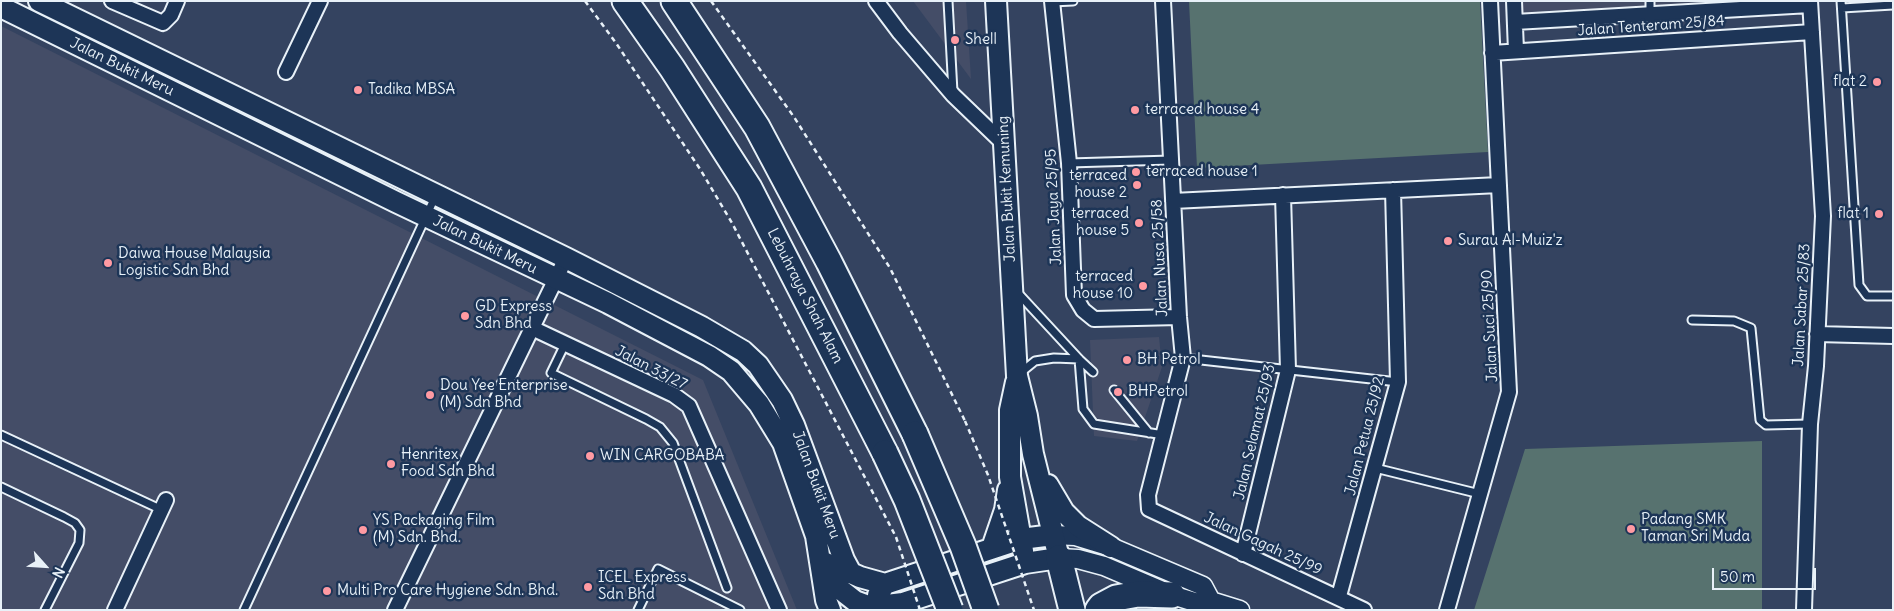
<!DOCTYPE html>
<html>
<head>
<meta charset="utf-8">
<style>
	body { margin:0 }
	#map { position:relative; width:1894px; height:611px; overflow:hidden; background:#344360; font-family:Delius,sans-serif }
	canvas { display:block }
	.frame { position:absolute; inset:0; border:2px solid #e8f1f8; pointer-events:none }
	.north { position:absolute; left:20px; top:541px; width:50px; height:50px; -webkit-text-stroke:4px #1d3557; paint-order:stroke; rotate:116deg; font-size:14px; font-weight:700; line-height:20px; text-align:center; color:#e8f1f8 }
	.north::after { content:''; display:block; margin:auto; width:18px; height:22px; background:#e8f1f8; clip-path:polygon(50% 0,100% 100%,50% 72%,0 100%) }
	.scale { position:absolute; left:1712px; top:568px; width:104px; height:22px; box-sizing:border-box; border:2px solid #e8f1f8; border-top:0; padding-left:6px; font-size:15px; line-height:18px; white-space:nowrap; color:#e8f1f8; -webkit-text-stroke:4px #1d3557; paint-order:stroke }
</style>
</head>
<body>
<div id="map">
<canvas width="1894" height="611"></canvas>
<div class="frame"></div>
<div class="north">N</div>
<div class="scale">50 m</div>
</div>
<script>
const c = document.querySelector('canvas').getContext('2d');
c.lineJoin = 'round';
function fill(path, color) {
  c.fillStyle = color;
  c.fill(path, 'evenodd');
}
function shape(rows) {
  const path = new Path2D();
  for (const r of rows) {
    path.moveTo(r[0], r[1]);
    for (let i = 2; i < r.length; i += 2) path.lineTo(r[i], r[i + 1]);
  }
  return path;
}
function stroke(path, color, width, dash) {
  c.strokeStyle = color;
  c.lineWidth = width;
  c.lineCap = dash ? 'butt' : 'round';
  c.setLineDash(dash || []);
  c.stroke(path);
}
function label(font, color, halo, rows, align = 'center') {
  c.font = font + ' Delius,sans-serif';
  c.lineWidth = 5;
  c.setLineDash([]);
  c.textBaseline = 'middle';
  c.strokeStyle = halo;
  c.fillStyle = color;
  for (const [text, x, y, turn = 0] of rows) {
    c.save();
    c.translate(x, y);
    c.rotate((+turn || 0) * Math.PI / 180);
    c.textAlign = isNaN(turn) ? turn : align;
    if (halo) c.strokeText(text, 0, 0);
    c.fillText(text, 0, 0);
    c.restore();
  }
}
const built = shape([
	[913,1,966,1,971,79],
	[1519,1,1785,1,1520,17],
	[1,26,703,380,797,610,1,610],
	[1159,337,1162,367,1137,441,1094,436,1090,340]
]);
const green = shape([
	[1189,1,1480,1,1488,152,1197,168],
	[1762,441,1762,610,1474,610,1525,449]
]);
const path = shape([
	[585,1,616,43,700,169,732,223,896,537],
	[711,1,794,117,890,268,965,421]
]);
const service = shape([
	[948,1,953,92],
	[1650,1,1650,14],
	[1841,1,1859,285,1867,296,1893,296],
	[1052,2,1073,1],
	[1842,8,1893,5],
	[1069,163,1171,160],
	[1017,292,1079,359,1093,372],
	[1692,320,1734,321,1751,328,1760,420,1766,425,1810,424],
	[565,344,551,373,646,419,660,427,673,443,727,588],
	[1183,358,1398,382],
	[1079,359,1083,409,1094,424,1164,435],
	[1019,374,1035,361,1054,358,1079,359],
	[1114,390,1149,433],
	[1,435,162,510],
	[1375,468,1480,494],
	[1,487,64,517,75,523,80,530,79,543,45,610],
	[244,610,435,197],
	[638,610,658,569,740,610]
]);
const minor = shape([
	[112,1,163,23,171,15,177,1],
	[876,1,900,33,953,95,1004,144],
	[1052,1,1069,163,1074,295,1083,310,1094,319,1179,317],
	[1163,1,1179,317,1183,358,1148,495,1149,509,1364,610],
	[1514,1,1516,51],
	[1515,22,1810,5],
	[1492,53,1812,32],
	[286,72,320,1],
	[1173,201,1499,185],
	[532,328,674,395,689,406,779,610],
	[1817,334,1893,336],
	[1243,554,1288,370,1283,195],
	[1339,596,1398,382,1393,190],
	[115,610,166,500],
	[395,610,566,258],
	[1447,610,1509,392,1490,1],
	[1804,610,1810,424,1816,366,1823,216,1810,1]
]);
const tertiary = shape([
	[1053,535,1075,536,1111,547,1203,586,1211,601],
	[1059,558,1078,559,1104,566,1172,595,1198,603,1211,601,1240,610]
]);
const secondary = shape([
	[39,1,566,258,702,327,743,351,758,365,782,400,794,425,844,560,851,573,860,577,885,584],
	[1,7,396,202,608,303,709,356,731,371,759,404,783,443,816,536,826,600,830,610],
	[1016,382,1010,410,1010,477,1023,551],
	[1048,485,1064,512,1078,526,1111,547],
	[992,548,1005,510,1008,490],
	[826,563,830,576,841,590,855,601,871,607,903,603,1025,563,1059,558,1033,454,1027,416,1017,376,996,1],
	[878,595,885,584,1021,539,1053,535]
]);
const motorway = shape([
	[625,1,672,68,749,188,885,453],
	[674,1,757,127,829,262,915,434],
	[1059,558,1072,610],
	[1098,610,1101,606,1116,598,1138,594,1172,595]
]);
const pathBridge = shape([
	[965,421,988,475,1034,610],
	[896,537,920,610]
]);
const motorwayBridge = shape([
	[915,434,963,546,986,610],
	[885,453,907,500,950,610]
]);
const markers = [
	[955,40,5,"#ff9aa2"],
	[1877,82,5,"#ff9aa2"],
	[358,90,5,"#ff9aa2"],
	[1135,110,5,"#ff9aa2"],
	[1136,172,5,"#ff9aa2"],
	[1137,185,5,"#ff9aa2"],
	[1879,214,5,"#ff9aa2"],
	[1139,223,5,"#ff9aa2"],
	[1448,241,5,"#ff9aa2"],
	[108,263,5,"#ff9aa2"],
	[1143,286,5,"#ff9aa2"],
	[465,316,5,"#ff9aa2"],
	[1127,360,5,"#ff9aa2"],
	[1118,392,5,"#ff9aa2"],
	[430,395,5,"#ff9aa2"],
	[590,456,5,"#ff9aa2"],
	[391,464,5,"#ff9aa2"],
	[1631,529,5,"#ff9aa2"],
	[363,530,5,"#ff9aa2"],
	[588,587,5,"#ff9aa2"],
	[327,591,5,"#ff9aa2"]
];
const streetNames = [
	["Jalan Tenteram 25/84",1651,26,-4],
	["Jalan Bukit Meru",122,67,26],
	["Jalan Bukit Kemuning",1007,189,-93],
	["Jalan Jaya 25/95",1054,207,-93],
	["Jalan Bukit Meru",485,245,26],
	["Jalan Nusa 25/58",1160,258,-93],
	["Lebuhraya Shah Alam",805,296,63],
	["Jalan Sabar 25/83",1802,305,-87],
	["Jalan Suci 25/90",1490,326,-93],
	["Jalan 33/27",651,368,27],
	["Jalan Selamat 25/93",1255,432,-77],
	["Jalan Petua 25/92",1365,436,-76],
	["Jalan Bukit Meru",816,485,70],
	["Jalan Gagah 25/99",1263,544,25]
];
const poiNames = [
	["Shell",965,40],
	["flat 2",1867,82,"right"],
	["Tadika MBSA",368,90],
	["terraced house 4",1145,110],
	["terraced house 1",1146,172],
	["terraced",1127,176,"right"],
	["house 2",1127,193,"right"],
	["terraced",1129,214,"right"],
	["house 5",1129,231,"right"],
	["flat 1",1869,214,"right"],
	["Surau Al-Muiz'z",1458,241],
	["Daiwa House Malaysia",118,254],
	["Logistic Sdn Bhd",118,271],
	["terraced",1133,277,"right"],
	["house 10",1133,294,"right"],
	["GD Express",475,307],
	["Sdn Bhd",475,324],
	["BH Petrol",1137,360],
	["Dou Yee Enterprise",440,386],
	["(M) Sdn Bhd",440,403],
	["BHPetrol",1128,392],
	["Henritex",401,455],
	["Food Sdn Bhd",401,472],
	["WIN CARGOBABA",600,456],
	["Padang SMK",1641,520],
	["Taman Sri Muda",1641,537],
	["YS Packaging Film",373,521],
	["(M) Sdn. Bhd.",373,538],
	["ICEL Express",598,578],
	["Sdn Bhd",598,595],
	["Multi Pro Care Hygiene Sdn. Bhd.",337,591]
];
fill(built, '#444d67');
fill(green, '#57726f');
stroke(service, '#e8f1f8', 11);
stroke(minor, '#e8f1f8', 18);
stroke(tertiary, '#e8f1f8', 21);
stroke(secondary, '#e8f1f8', 24);
stroke(motorway, '#e8f1f8', 29);
stroke(path, '#e8f1f8', 2.5, [5, 4]);
stroke(service, '#1d3557', 7);
stroke(minor, '#1d3557', 14);
stroke(tertiary, '#1d3557', 18);
stroke(secondary, '#1d3557', 20);
stroke(motorway, '#1d3557', 25);
stroke(motorwayBridge, '#e8f1f8', 29, []);
stroke(pathBridge, '#e8f1f8', 2.5, [5, 4]);
stroke(motorwayBridge, '#1d3557', 25);
for (const [x, y, r, color] of markers) {
  const dot = new Path2D();
  dot.arc(x, y, r, 0, 2 * Math.PI);
  c.fillStyle = color;
  c.fill(dot);
  stroke(dot, '#1d3557', 2);
}
label('15px', '#e8f1f8', '#1d3557', streetNames);
label('15px', '#e8f1f8', '#1d3557', poiNames, 'left');
</script>
</body>
</html>
